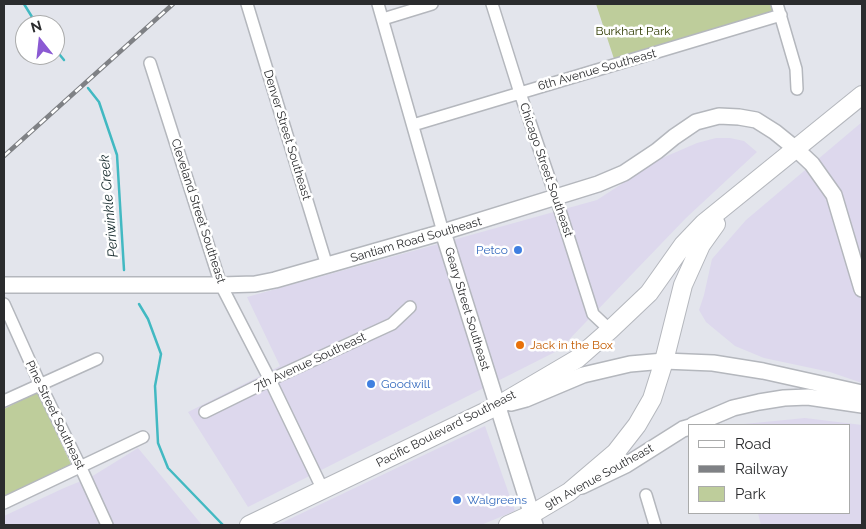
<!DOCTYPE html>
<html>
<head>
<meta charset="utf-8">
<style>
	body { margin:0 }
	#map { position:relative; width:866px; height:529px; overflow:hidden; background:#e3e5ec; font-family:Raleway,sans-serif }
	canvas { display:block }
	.frame { position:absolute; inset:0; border:5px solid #2b2c2e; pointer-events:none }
	.legend { position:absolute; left:688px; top:424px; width:162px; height:90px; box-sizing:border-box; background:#fff; border:1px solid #aaabab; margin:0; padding:6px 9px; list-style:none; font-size:15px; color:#2b2c2e }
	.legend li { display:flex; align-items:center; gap:10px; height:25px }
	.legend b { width:25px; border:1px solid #aaabab }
	.north { position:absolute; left:15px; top:15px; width:50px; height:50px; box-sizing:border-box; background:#fff; border:1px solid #aaabab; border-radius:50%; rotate:344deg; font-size:14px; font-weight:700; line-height:20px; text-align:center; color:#2b2c2e }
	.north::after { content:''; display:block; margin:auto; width:18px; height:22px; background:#8b5ad3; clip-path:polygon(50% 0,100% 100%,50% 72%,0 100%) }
</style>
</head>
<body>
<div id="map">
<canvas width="866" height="529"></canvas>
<div class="frame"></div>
<ul class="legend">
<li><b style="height:6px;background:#fff"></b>Road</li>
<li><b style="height:6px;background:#7f8185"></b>Railway</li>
<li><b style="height:14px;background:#becd9b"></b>Park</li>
</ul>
<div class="north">N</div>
</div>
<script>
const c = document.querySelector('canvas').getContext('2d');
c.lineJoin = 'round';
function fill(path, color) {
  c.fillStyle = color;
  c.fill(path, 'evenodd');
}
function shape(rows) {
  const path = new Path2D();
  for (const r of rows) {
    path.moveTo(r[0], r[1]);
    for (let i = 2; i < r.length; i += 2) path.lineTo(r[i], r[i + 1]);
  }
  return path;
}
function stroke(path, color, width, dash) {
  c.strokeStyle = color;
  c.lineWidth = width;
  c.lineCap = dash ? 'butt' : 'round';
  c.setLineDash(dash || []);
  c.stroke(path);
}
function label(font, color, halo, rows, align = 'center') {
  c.font = font + ' Raleway,sans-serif';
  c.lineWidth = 5;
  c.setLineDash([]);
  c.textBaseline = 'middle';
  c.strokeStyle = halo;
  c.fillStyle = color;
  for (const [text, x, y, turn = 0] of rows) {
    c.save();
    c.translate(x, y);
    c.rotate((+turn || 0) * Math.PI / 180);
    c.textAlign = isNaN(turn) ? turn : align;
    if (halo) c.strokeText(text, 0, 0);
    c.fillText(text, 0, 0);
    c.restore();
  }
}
const commercial = shape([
	[862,122,862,383,830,372,764,358,735,346,706,322,699,310,704,295,712,259,746,220],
	[716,138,730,138,744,141,757,152,686,218,559,350,248,507,188,412,280,366,247,297,597,200,660,159,697,143],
	[805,418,862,425,862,525,761,525,758,513,850,513,850,425,734,425],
	[485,426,515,511,481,525,277,525],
	[138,448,202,525,4,525,4,516,64,488,91,477]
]);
const green = shape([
	[596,4,777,4,781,15,616,65],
	[37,392,71,464,4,497,4,409]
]);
const stream = shape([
	[24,4,37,25],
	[55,49,64,60],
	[88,88,99,102,117,155,124,270],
	[139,304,148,319,161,354,155,386,158,443,168,468,223,525]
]);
const minor = shape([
	[247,4,327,266],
	[378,4,443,232],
	[492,4,520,93,556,198,593,314,610,330],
	[777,4,796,69,797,89],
	[383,19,432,4],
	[150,63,221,285,270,380,323,490],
	[413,125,781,15],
	[4,304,40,384,81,468,107,525],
	[4,401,97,359],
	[205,412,270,380,392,324,410,307],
	[646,495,655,525],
	[4,503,143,437]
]);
const major = shape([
	[443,232,535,525],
	[4,285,221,285,255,284,275,280,443,232,598,184,624,173,657,151,674,137,696,122,719,116,739,117,756,120,775,132,796,149,812,164,834,195,862,289],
	[511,403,526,399,583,375,630,364,664,361,713,363,763,371,862,393],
	[693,425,733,408,759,402,784,398,808,397,862,405],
	[582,486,626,465,683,429,690,427]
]);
const highway = shape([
	[249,525,497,406,577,359,610,330,649,293,683,245,704,223,862,95],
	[508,525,532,514,569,492,616,452,637,425,652,399,664,361,683,285,701,245,716,224]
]);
const rail = shape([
	[4,156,173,4]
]);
const markers = [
	[518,250,5,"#3f7fe0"],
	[520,345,5,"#e8710a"],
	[371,384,5,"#3f7fe0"],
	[457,500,5,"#3f7fe0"]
];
const parkNames = [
	["Burkhart Park",633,31]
];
const streetNames = [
	["6th Avenue Southeast",597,70,-16],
	["Denver Street Southeast",287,135,73],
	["Chicago Street Southeast",546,170,71],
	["Cleveland Street Southeast",198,211,72],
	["Santiam Road Southeast",416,240,-16],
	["Geary Street Southeast",467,309,73],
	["7th Avenue Southeast",310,362,-25],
	["Pine Street Southeast",55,415,64],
	["Pacific Boulevard Southeast",446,429,-27],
	["9th Avenue Southeast",599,477,-29]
];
const shopNames = [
	["Petco",508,250,"right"],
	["Goodwill",381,384],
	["Walgreens",467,500]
];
const foodNames = [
	["Jack in the Box",530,345]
];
const waterNames = [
	["Periwinkle Creek",109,206,-95]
];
fill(commercial, '#ddd8ed');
fill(green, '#becd9b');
stroke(stream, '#42b9c2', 2.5);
stroke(minor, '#b4b7bd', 14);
stroke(major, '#b4b7bd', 18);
stroke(highway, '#b4b7bd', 20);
stroke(minor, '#fff', 11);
stroke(major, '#fff', 15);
stroke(highway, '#fff', 18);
stroke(rail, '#7f8185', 4.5);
stroke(rail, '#fff', 2.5, [8]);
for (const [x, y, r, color] of markers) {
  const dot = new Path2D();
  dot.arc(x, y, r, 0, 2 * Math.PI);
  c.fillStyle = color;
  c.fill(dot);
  stroke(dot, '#fff', 2);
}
label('12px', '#2e3a00', '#fff', parkNames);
label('12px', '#2b2c2e', '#fff', streetNames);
label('12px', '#366cbe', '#fff', shopNames, 'left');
label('12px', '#c56008', '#fff', foodNames, 'left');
label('italic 14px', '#192d2f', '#fff', waterNames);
</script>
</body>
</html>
